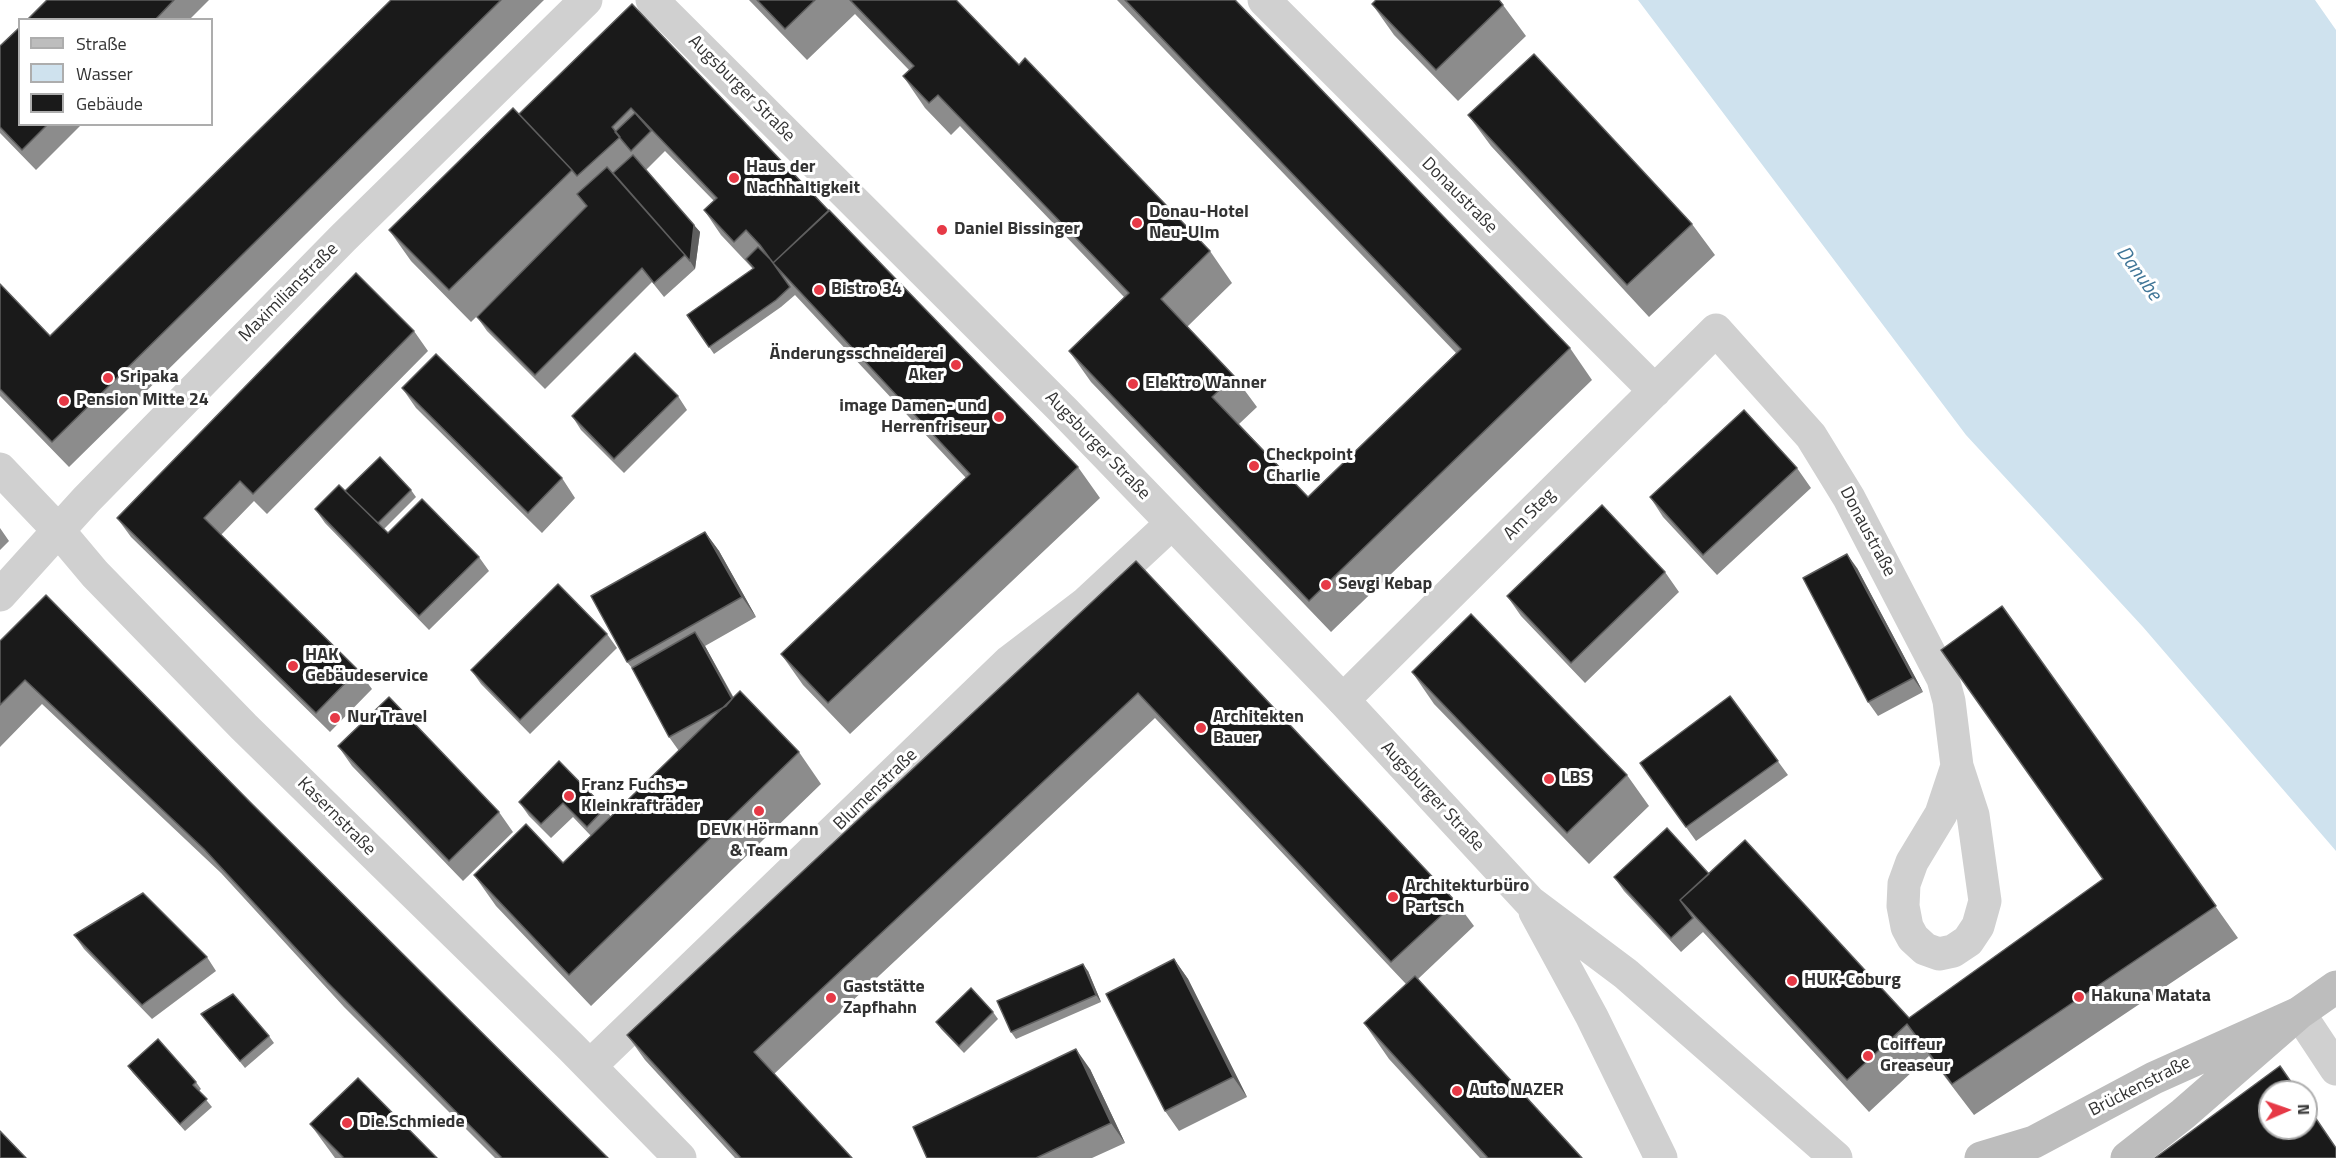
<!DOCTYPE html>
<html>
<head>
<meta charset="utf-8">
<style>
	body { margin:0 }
	#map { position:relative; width:2336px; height:1158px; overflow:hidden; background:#fff; font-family:"Titillium Web",sans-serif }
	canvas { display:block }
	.legend { position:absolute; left:18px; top:18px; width:195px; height:108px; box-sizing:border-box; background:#fff; border:2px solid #adadad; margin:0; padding:8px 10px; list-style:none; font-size:18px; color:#333 }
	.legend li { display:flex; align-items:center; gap:12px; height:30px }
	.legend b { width:30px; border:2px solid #adadad }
	.north { position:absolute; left:2258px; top:1080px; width:60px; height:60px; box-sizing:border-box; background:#fff; border:2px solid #adadad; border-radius:50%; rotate:88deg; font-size:16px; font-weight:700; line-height:24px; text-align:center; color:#333 }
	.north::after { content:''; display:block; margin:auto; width:21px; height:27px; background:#e63946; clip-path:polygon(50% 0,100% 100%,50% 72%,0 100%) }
</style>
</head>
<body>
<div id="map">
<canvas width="2336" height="1158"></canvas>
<ul class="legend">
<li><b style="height:8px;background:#bdbdbd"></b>Straße</li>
<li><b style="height:16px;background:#cfe2ee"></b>Wasser</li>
<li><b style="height:16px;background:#1a1a1a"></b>Gebäude</li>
</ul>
<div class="north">N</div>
</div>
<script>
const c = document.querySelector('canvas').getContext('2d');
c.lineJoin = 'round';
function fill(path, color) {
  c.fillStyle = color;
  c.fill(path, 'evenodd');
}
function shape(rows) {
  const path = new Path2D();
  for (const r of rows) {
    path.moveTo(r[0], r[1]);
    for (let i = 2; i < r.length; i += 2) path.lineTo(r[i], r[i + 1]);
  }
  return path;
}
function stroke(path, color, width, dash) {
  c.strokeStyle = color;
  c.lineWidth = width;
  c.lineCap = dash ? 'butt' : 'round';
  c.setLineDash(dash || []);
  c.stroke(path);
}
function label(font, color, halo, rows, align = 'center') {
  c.font = font + ' "Titillium Web",sans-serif';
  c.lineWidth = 6;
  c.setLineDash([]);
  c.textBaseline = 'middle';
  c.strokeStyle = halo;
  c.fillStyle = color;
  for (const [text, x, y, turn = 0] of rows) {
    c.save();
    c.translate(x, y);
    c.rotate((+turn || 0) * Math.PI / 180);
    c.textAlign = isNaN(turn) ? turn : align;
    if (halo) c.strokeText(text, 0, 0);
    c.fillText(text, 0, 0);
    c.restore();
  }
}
const water = shape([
	[1638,0,2315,0,2336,30,2336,851,2143,627,1966,435]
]);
const minor = shape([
	[1264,0,1655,391],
	[0,469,58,530,95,574,244,727,571,1047,680,1158],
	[0,595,86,500,343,238,586,0],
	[1343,700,1716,330,1811,436,1849,498,1943,679,1949,701,1957,766,1973,815,1985,901,1978,926,1968,941,1953,951,1939,954,1925,949,1913,938,1907,927,1903,906,1904,884,1912,862,1941,814,1957,766],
	[2299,1013,2336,1069],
	[590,1066,1010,661,1086,603,1171,524]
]);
const tertiary = shape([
	[652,0,1065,412,1343,700,1530,902,1626,974,1836,1158],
	[1535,912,1592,1017,1661,1158]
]);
const secondary = shape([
	[1981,1158,2034,1142,2154,1078,2299,1013],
	[2127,1158,2183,1114,2299,1013,2336,987]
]);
const wall = shape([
	[47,0,209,0,189,20,27,20],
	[391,0,544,0,69,467,0,396,0,284,50,336],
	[749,0,956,0,1019,65,1210,251,1232,283,1187,327,1234,376,1257,407,1239,424,1308,497,1456,353,1117,0,1235,0,1570,348,1592,380,1331,632,1091,382,1069,351,1124,297,960,126,951,135,925,108,903,76,909,70,855,14,807,60],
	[632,4,829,211,1078,467,1100,498,850,734,803,685,781,654,966,478,795,295,781,307,714,354,687,315,753,269,721,235,704,210,714,201,665,151,646,170,700,232,695,269,664,297,652,282,545,389,487,331,477,317,527,267,471,322,411,261,389,230,519,114],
	[1372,4,1503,5,1526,36,1458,101,1394,35],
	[0,46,20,124,82,124,36,170,0,133],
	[1468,115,1692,224,1715,255,1649,317,1491,146],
	[414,331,428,351,267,514,254,501,221,535,358,670,372,689,330,732,131,537,117,518],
	[402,388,562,478,575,498,542,533,416,408],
	[678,396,687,410,624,473,581,430,572,416],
	[1797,468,1811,488,1717,575,1663,517,1650,497],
	[411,490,416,497,384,529,388,533,479,557,489,571,429,630,325,523,315,509,345,491],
	[0,528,9,541,0,550],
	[705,532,719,551,756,617,705,646,734,698,799,752,821,784,591,1006,496,906,474,875,563,863,591,836,573,817,551,838,529,816,519,802,559,761,605,808,611,817,679,751,669,737,632,668,627,662],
	[1136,561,1456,902,1474,926,1418,979,1582,1158,1480,1158,1389,1059,1364,1023,1406,984,1155,718,774,1074,852,1158,735,1158,645,1060,627,1035],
	[1857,568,1923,692,1878,716,1868,702],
	[1665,572,1679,592,1585,683,1521,616,1507,596],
	[2002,606,2238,938,1974,1115,1929,1056,1869,1112,1703,932,1681,952,1624,891,1614,877,1709,874,1909,1018,2103,879],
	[607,634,617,648,530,734,481,684,471,670],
	[0,641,250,802,608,1158,495,1158,344,1007,221,873,42,704,0,747],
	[1412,672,1627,775,1649,806,1589,864,1434,704],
	[1730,696,1788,775,1696,841,1640,763],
	[338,746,499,812,513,832,463,881,352,766],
	[74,935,207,957,216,971,152,1019,84,949],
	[1174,959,1188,979,1247,1097,1179,1131,1165,1111],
	[1088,971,1101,1002,1016,1039,1011,1032],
	[993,1012,998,1019,964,1053,941,1029,936,1022],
	[201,1014,269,1036,274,1043,245,1068],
	[128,1066,196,1082,201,1089,199,1091,212,1107,185,1131,133,1073],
	[1090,1069,1125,1143,1092,1158,927,1158],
	[310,1124,437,1158,335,1158]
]);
const shadedWall = shape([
	[694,225,700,232,695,269,690,261],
	[705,532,719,551,756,617,742,597],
	[1847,554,1857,568,1923,692,1913,678],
	[695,632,705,646,743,716,733,702],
	[1174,959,1188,979,1247,1097,1233,1077],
	[1083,964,1088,971,1101,1002,1096,995],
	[1076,1049,1090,1069,1125,1143,1111,1123]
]);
const building = shape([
	[47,0,174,0,155,20,27,20,47,0],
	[391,0,501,0,52,442,0,389,0,284,50,336,391,0],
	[757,0,815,0,785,29,757,0],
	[850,0,956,0,1019,65,1025,58,1210,251,1161,299,1234,376,1212,397,1308,497,1461,349,1125,0,1235,0,1570,348,1309,601,1069,351,1129,293,938,95,929,103,903,76,914,66,850,0],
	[1376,0,1499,0,1503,5,1436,70,1372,4,1376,0],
	[632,4,829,211,773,263,760,245,746,230,734,242,704,210,717,198,631,108,612,127,620,137,577,176,572,170,519,114,632,4],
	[20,27,20,124,48,124,22,150,0,127,0,46,20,27],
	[1534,54,1692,224,1627,285,1468,115,1534,54],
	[513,108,572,170,449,290,389,230,513,108],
	[635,113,651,131,631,151,615,132,635,113],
	[633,155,694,225,690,261,685,255,613,173,633,155],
	[607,167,685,255,654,283,642,268,535,375,477,317,587,206,577,194,607,167],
	[829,210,1078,467,828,703,781,654,970,474,773,263,829,210],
	[758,247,771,260,790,287,776,300,709,347,687,315,754,268,746,259,758,247],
	[356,273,414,331,253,494,240,481,204,518,358,670,316,713,117,518,356,273],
	[635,353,678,396,614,459,572,416,635,353],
	[436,354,562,478,528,513,402,388,436,354],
	[1744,410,1797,468,1703,555,1650,497,1744,410],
	[380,457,411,490,378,523,345,491,380,457],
	[339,485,388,533,422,499,479,557,419,616,315,509,339,485],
	[1602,505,1665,572,1571,663,1507,596,1602,505],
	[705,532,742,597,627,662,591,596,705,532],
	[1847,554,1913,678,1868,702,1803,578,1847,554],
	[1136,561,1456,902,1391,962,1138,693,754,1052,852,1158,741,1158,627,1035,1136,561],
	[558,584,607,634,520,720,471,670,558,584],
	[46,595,250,802,608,1158,502,1158,327,982,204,849,25,680,0,705,0,641,46,595],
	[2002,606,2216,906,1952,1084,1907,1024,1847,1080,1680,900,1745,840,1909,1018,2103,879,1941,650,2002,606],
	[1471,614,1627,775,1567,833,1412,672,1471,614],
	[695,632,732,699,726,706,669,737,632,668,695,632],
	[740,691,799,752,569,975,474,875,526,824,563,863,740,691],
	[1730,696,1778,761,1686,827,1640,763,1730,696],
	[389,697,499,812,449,861,338,746,389,697],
	[559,761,605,808,587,827,563,803,541,824,519,802,559,761],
	[1667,828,1709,874,1680,900,1693,918,1671,938,1614,877,1667,828],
	[143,893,207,957,142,1005,74,935,143,893],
	[1174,959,1233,1077,1165,1111,1106,994,1174,959],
	[1083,964,1096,995,1011,1032,997,1001,1083,964],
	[1415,976,1582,1158,1488,1158,1364,1023,1415,976],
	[971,988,993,1012,959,1046,936,1022,971,988],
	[233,994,269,1036,240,1061,201,1014,233,994],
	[158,1039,196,1082,193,1085,207,1099,180,1124,128,1066,158,1039],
	[1076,1049,1111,1123,1036,1158,927,1158,913,1127,1076,1049],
	[2280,1066,2298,1092,2270,1092,2270,1128,2306,1128,2306,1104,2336,1148,2336,1158,2155,1158,2280,1066],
	[358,1078,437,1158,344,1158,310,1124,358,1078],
	[0,1131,26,1158,0,1158,0,1131]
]);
const markers = [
	[734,178,6,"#e63946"],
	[1137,223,6,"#e63946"],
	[942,230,6,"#e63946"],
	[819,290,6,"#e63946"],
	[956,365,6,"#e63946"],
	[108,378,6,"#e63946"],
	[1133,384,6,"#e63946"],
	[64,401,6,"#e63946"],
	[999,417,6,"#e63946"],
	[1254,466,6,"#e63946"],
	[1326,585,6,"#e63946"],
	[293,666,6,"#e63946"],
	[335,718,6,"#e63946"],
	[1201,728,6,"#e63946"],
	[1549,779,6,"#e63946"],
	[569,796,6,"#e63946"],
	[759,811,6,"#e63946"],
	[1393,897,6,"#e63946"],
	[1792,981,6,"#e63946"],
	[2079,997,6,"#e63946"],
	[831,998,6,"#e63946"],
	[1868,1056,6,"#e63946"],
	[1457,1091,6,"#e63946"],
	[347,1123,6,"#e63946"]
];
const streetNames = [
	["Augsburger Straße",741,89,45],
	["Donaustraße",1459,196,45],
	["Maximilianstraße",289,293,-45],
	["Augsburger Straße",1097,446,46],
	["Am Steg",1530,515,-45],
	["Donaustraße",1867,532,62],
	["Blumenstraße",876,790,-44],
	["Augsburger Straße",1432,797,47],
	["Kasernstraße",336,817,45],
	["Brückenstraße",2140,1087,-27]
];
const poiNames = [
	["Haus der",746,168],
	["Nachhaltigkeit",746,189],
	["Donau-Hotel",1149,213],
	["Neu-Ulm",1149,234],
	["Daniel Bissinger",954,230],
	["Bistro 34",831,290],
	["Änderungsschneiderei",944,355,"right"],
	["Aker",944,376,"right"],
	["Sripaka",120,378],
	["Elektro Wanner",1145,384],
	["Pension Mitte 24",76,401],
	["image Damen- und",987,407,"right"],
	["Herrenfriseur",987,428,"right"],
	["Checkpoint",1266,456],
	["Charlie",1266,477],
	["Sevgi Kebap",1338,585],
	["HAK",305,656],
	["Gebäudeservice",305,677],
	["Nur Travel",347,718],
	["Architekten",1213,718],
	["Bauer",1213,739],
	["LBS",1561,779],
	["Franz Fuchs -",581,786],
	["Kleinkrafträder",581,807],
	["DEVK Hörmann",759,831,"center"],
	["& Team",759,852,"center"],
	["Architekturbüro",1405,887],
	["Partsch",1405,908],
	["HUK-Coburg",1804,981],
	["Gaststätte",843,988],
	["Zapfhahn",843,1009],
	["Hakuna Matata",2091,997],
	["Coiffeur",1880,1046],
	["Greaseur",1880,1067],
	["Auto NAZER",1469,1091],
	["Die.Schmiede",359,1123]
];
const waterNames = [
	["Danube",2138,274,54]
];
fill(water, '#cfe2ee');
stroke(minor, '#d0d0d0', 33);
stroke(tertiary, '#d0d0d0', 33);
stroke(secondary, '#bdbdbd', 33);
fill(wall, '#8c8c8c');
fill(shadedWall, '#5f5f5f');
fill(building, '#1a1a1a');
stroke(building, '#5f5f5f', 1.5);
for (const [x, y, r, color] of markers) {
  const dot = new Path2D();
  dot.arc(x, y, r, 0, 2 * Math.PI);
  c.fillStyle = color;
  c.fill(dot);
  stroke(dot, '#fff', 2);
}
label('18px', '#333', '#fff', streetNames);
label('bold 18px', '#333', '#fff', poiNames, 'left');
label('italic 20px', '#3f7597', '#fff', waterNames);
</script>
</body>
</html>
